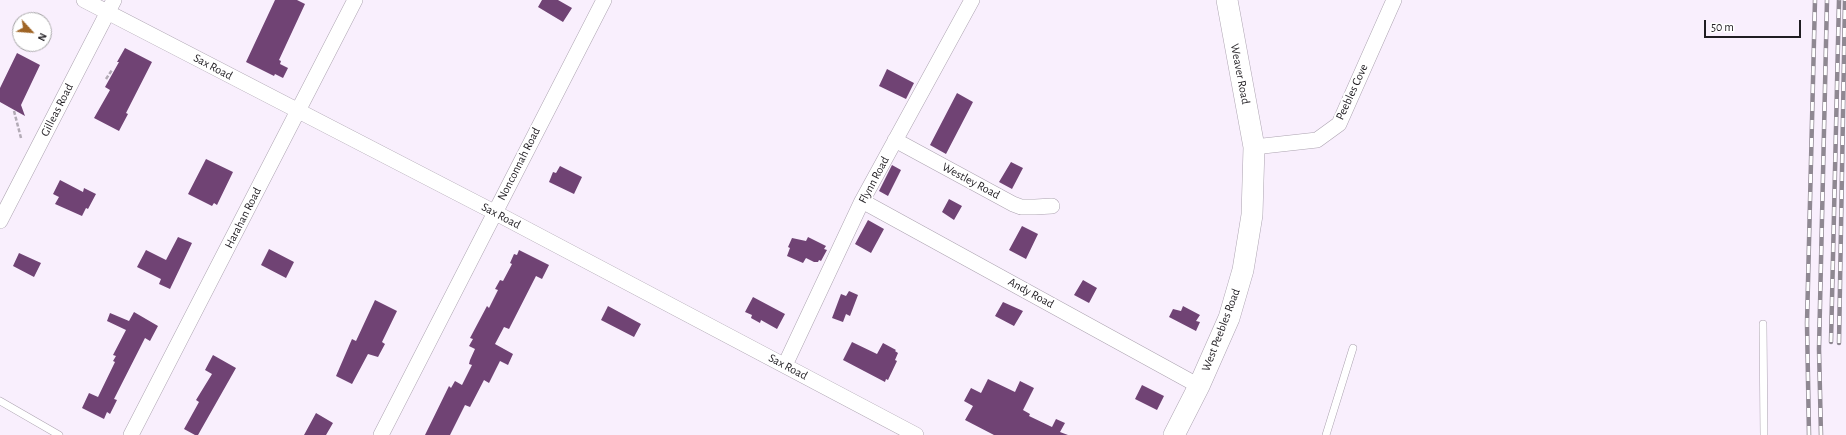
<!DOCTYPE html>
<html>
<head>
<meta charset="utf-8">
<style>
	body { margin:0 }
	#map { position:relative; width:1846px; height:435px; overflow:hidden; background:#f9effd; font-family:"Alegreya Sans",sans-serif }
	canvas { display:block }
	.north { position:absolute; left:12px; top:12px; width:40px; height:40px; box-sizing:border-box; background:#fff; border:1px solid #a6a5a7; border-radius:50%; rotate:116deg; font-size:11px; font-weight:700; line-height:16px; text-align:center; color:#201d22 }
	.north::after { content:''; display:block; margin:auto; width:14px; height:18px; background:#9f6425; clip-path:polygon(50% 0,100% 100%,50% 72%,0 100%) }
	.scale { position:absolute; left:1704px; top:20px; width:97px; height:18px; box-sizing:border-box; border:2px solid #201d22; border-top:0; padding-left:5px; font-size:12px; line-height:14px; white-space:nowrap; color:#201d22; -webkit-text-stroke:3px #fff; paint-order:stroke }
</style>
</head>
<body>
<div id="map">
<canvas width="1846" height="435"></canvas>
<div class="north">N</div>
<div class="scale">50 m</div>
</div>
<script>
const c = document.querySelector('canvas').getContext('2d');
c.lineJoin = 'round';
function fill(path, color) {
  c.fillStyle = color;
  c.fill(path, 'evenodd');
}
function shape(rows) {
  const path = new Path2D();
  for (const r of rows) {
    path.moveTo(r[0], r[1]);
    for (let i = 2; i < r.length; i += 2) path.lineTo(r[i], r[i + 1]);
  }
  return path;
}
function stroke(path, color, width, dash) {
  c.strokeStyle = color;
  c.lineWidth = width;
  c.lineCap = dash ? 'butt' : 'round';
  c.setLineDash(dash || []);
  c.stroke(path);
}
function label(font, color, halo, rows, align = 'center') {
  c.font = font + ' "Alegreya Sans",sans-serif';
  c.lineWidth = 4;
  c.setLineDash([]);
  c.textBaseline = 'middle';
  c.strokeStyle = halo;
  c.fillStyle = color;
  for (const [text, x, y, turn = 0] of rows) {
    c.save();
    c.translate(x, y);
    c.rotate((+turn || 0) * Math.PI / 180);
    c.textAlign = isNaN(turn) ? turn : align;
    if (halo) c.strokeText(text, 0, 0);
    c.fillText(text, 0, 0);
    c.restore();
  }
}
const building = shape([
	[275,0,297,0,305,4,279,60,281,61,280,64,288,68,283,78,275,74,274,76,246,62],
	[542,0,558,0,572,8,563,22,538,7],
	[125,48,152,62,126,113,128,114,119,131,94,118,110,90,105,87,119,62,117,62],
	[17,53,40,65,21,105,25,116,0,102,0,88],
	[887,69,914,83,906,99,879,86],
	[957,93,973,102,946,154,930,145],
	[206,159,233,172,217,205,214,203,212,206,188,194],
	[1011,162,1023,168,1012,189,999,182],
	[892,165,901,170,888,196,879,191],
	[560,166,582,177,574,194,549,182,553,172,556,173],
	[60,180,83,192,84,188,96,194,88,209,86,208,82,216,55,204,59,197,53,194],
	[949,199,962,206,954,220,942,212],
	[868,220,884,229,871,253,855,244],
	[1022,226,1038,234,1026,259,1009,250],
	[178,237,192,243,170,289,159,284,161,279,137,267,146,250,166,260],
	[808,237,826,246,824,249,827,250,821,261,819,260,818,262,814,262,806,258,803,263,787,256,790,248,788,247,792,238,806,241],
	[269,249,294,262,286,278,261,265],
	[519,250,549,265,542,279,536,276,509,329,504,327,495,344,513,354,508,365,500,361,489,383,484,380,470,407,465,405,450,435,425,435,449,386,451,388,455,381,462,385,472,365,469,364,470,360,475,349,469,346,473,339,470,338,487,306,489,308,498,290,495,289,500,280,503,281,512,264,510,263,514,254,517,255],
	[19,253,41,263,34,277,13,266],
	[1083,280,1097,288,1089,303,1074,295],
	[849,291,858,295,850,316,846,314,843,322,832,318,841,294,846,296],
	[753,297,785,314,777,329,761,320,760,323,751,318,752,315,745,312],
	[375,300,397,311,382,342,385,344,378,357,368,354,352,384,336,376,352,339,356,341],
	[1003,302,1023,311,1014,326,995,316],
	[608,306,641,324,634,337,601,320],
	[1183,306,1200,315,1196,321,1200,322,1196,331,1169,317,1173,309,1181,311],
	[134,312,158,326,150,341,145,338,114,399,117,400,110,414,107,412,104,419,82,408,89,393,98,397,115,362,113,361,116,356,113,355,126,330,107,321,110,313,129,321],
	[852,342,877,354,883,343,896,350,895,351,898,353,895,360,897,361,888,380,886,379,885,382,843,360],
	[213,355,236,368,198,435,195,435,184,429,199,402,196,400,212,374,205,370],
	[988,379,1015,392,1020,381,1034,388,1023,410,1030,414,1029,416,1052,427,1056,419,1065,423,1060,432,1068,435,994,435,965,420,973,406,964,401,971,388,981,393],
	[1142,385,1164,396,1157,410,1135,399],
	[316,413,333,423,326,435,304,435]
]);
const path = shape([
	[106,79,112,70],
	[14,111,21,138]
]);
const service = shape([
	[1763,324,1764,435],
	[0,401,59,435],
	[1326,435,1353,348]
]);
const minor = shape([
	[84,0,494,212,916,435],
	[895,140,1013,204,1021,207,1035,207,1052,206],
	[1254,147,1317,140,1339,124,1394,0],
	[862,201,1199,386],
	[0,221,114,0],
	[785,365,862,201,972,0],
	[131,435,355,0],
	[381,435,604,0]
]);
const secondary = shape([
	[1174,435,1199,386,1229,318,1243,270,1252,215,1254,147,1227,0]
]);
const rail = shape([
	[1831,342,1839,0],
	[1839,343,1845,0],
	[1809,435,1807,323,1815,0],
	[1821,435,1819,349,1827,0]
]);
const streetNames = [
	["Sax Road",213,67,28],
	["Weaver Road",1240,74,79],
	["Peebles Cove",1352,92,-65],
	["Gilleas Road",57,110,-63],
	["Nonconnah Road",519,164,-63],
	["Flynn Road",874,180,-62],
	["Westley Road",971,181,28],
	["Sax Road",501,216,28],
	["Harahan Road",243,218,-63],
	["Andy Road",1031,293,29],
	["West Peebles Road",1221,330,-69],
	["Sax Road",788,367,28]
];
fill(building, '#704374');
stroke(service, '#aca3b0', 8);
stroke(minor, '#aca3b0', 16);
stroke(secondary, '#aca3b0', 22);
stroke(path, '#b3abb6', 2.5, [4, 2]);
stroke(service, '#fff', 7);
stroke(minor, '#fff', 15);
stroke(secondary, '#fff', 21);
stroke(rail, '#8f8892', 4.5);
stroke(rail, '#fff', 3, [9]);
label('12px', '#201d22', '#fff', streetNames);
</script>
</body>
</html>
